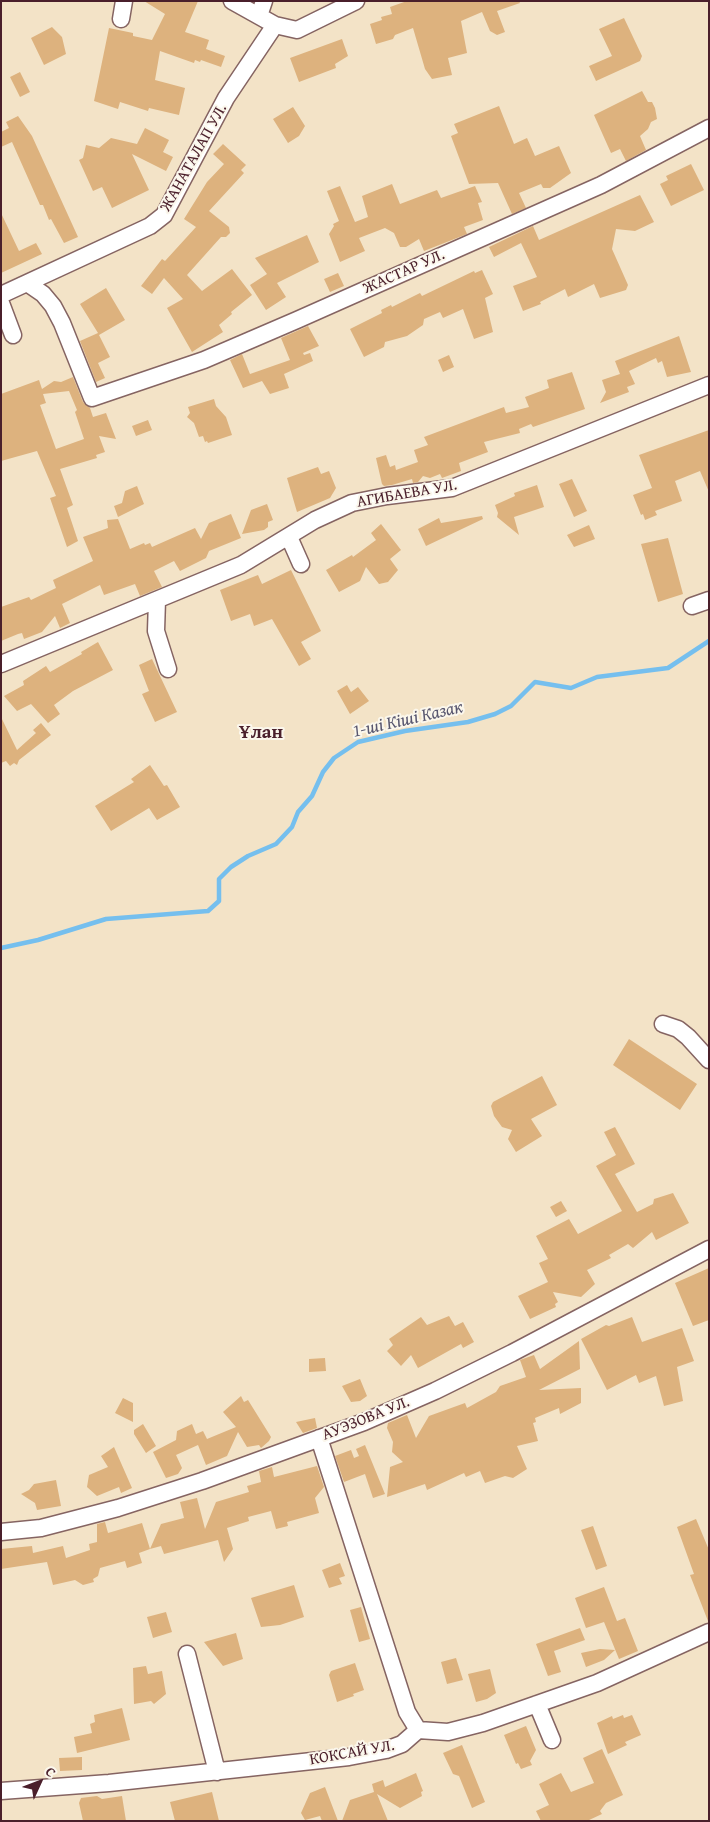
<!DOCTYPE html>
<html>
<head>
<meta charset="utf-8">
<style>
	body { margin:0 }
	#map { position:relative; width:710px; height:1822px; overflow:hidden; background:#f3e3c7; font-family:"Gentium Book Plus",serif }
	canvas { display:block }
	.frame { position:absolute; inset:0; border:2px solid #4a1f2b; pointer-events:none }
	.north { position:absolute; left:15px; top:1757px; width:50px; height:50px; -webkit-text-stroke:4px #fbf7ec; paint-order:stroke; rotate:47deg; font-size:14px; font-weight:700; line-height:20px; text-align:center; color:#4a1f2b }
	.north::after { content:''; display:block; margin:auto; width:18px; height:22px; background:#4a1f2b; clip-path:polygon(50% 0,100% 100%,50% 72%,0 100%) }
</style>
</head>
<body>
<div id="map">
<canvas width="710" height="1822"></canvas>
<div class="frame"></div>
<div class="north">С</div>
</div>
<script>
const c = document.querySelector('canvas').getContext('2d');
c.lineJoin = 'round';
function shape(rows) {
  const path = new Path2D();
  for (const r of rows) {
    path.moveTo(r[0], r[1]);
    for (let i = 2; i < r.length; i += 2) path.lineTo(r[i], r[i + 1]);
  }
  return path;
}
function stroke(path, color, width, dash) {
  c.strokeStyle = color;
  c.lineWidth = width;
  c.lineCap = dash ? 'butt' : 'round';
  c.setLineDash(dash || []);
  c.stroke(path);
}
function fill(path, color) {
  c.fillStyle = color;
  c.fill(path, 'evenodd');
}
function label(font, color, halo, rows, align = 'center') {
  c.font = font + ' "Gentium Book Plus",serif';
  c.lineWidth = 4;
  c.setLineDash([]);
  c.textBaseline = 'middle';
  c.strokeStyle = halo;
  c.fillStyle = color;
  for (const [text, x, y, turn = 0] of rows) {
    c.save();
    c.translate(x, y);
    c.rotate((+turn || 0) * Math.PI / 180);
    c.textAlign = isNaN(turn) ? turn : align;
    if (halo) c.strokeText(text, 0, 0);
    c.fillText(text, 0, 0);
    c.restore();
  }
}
const stream = shape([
	[1,948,38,940,106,919,208,911,219,901,219,879,231,867,248,856,276,844,292,827,298,812,312,796,323,772,334,758,358,742,405,731,468,722,495,714,511,706,535,682,571,688,597,677,668,668,709,641]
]);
const building = shape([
	[144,1,198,1,185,32,209,40,206,49,225,56,221,67,201,60,200,62,195,60,194,63,160,51,155,80,185,88,179,115,149,108,148,111,120,102,118,109,94,101,109,28,133,33,133,36,152,40,165,14],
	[407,1,519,1,520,3,497,11,505,32,497,35,490,31,482,12,461,21,467,53,448,58,452,75,432,79,425,69,413,28,395,35,393,39,376,44,370,24,382,20,381,17,392,14,390,7],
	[624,18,642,56,640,61,596,81,589,66,612,56,599,29],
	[52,27,62,37,66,54,44,65,31,38],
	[342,39,348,56,335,64,336,68,299,82,290,58],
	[20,72,30,92,20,97,10,77],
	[642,91,648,102,652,102,655,108,657,119,651,122,648,129,640,136,646,150,626,161,620,149,611,153,594,115],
	[499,106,514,144,527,138,535,156,559,146,571,173,550,188,543,188,541,184,519,193,526,208,512,214,498,183,469,184,451,136,458,133,454,124],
	[293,107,305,126,299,136,288,143,273,119],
	[18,116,32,136,78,237,64,243,51,219,49,220,43,205,40,205,12,142,1,147,1,132,9,128,6,122],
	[145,128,169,140,163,152,173,157,166,171,132,154,149,190,112,208,102,187,93,191,79,160,83,158,86,145,99,148,111,138,137,144],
	[223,144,246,165,241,170,244,173,209,211,229,227,230,233,226,237,221,237,187,275,202,291,232,269,252,295,231,312,232,314,219,325,223,332,192,352,167,308,183,299,164,278,152,294,141,286,162,259,165,261,196,227,184,219,207,182,224,164,213,154],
	[691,164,704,190,671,206,660,184,668,180,666,176],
	[392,184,400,204,437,190,441,198,475,186,482,202,478,203,483,220,464,227,467,234,424,251,419,239,406,247,400,247,394,233,385,228,359,238,365,251,340,262,329,234,334,226,333,224,339,221,327,191,340,186,355,222,368,217,362,196],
	[640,195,654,222,635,231,616,229,612,249,628,285,626,290,600,298,594,284,568,297,565,289,540,302,541,304,523,311,513,286,537,277,521,243,494,257,489,247,533,226,539,240],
	[1,213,19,251,36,243,42,254,1,273],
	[307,235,319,262,277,283,286,297,266,310,250,285,267,274,255,258],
	[482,270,493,294,485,298,493,332,474,339,463,309,443,318,440,312,424,319,423,325,407,336,385,342,384,347,364,357,350,329,382,313,381,310,391,305,392,307,420,293,422,296,474,271,475,273],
	[338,273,344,286,330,292,324,279],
	[106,288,125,320,99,335,110,357,98,363,105,378,96,382,80,341,98,333,80,304],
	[308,326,319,346,303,353,304,355,310,353,313,361,284,374,289,388,270,394,262,381,243,388,230,360,242,354,250,374,290,360,281,338],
	[679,336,691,372,667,377,662,361,658,363,656,358,629,371,635,384,627,387,629,392,600,403,606,392,602,380,620,374,615,361],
	[449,355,454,367,443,372,438,360],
	[572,372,585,409,533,427,531,424,519,429,520,433,484,442,488,452,459,463,461,471,442,478,440,474,430,478,423,476,418,482,413,483,412,479,392,485,384,486,382,484,376,458,386,455,390,467,395,465,396,470,418,462,414,450,428,445,424,437,504,407,506,413,529,407,525,397,549,388,547,380],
	[73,377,83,402,90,408,93,417,106,413,116,439,99,436,105,452,96,455,97,458,60,469,73,505,67,508,78,541,67,547,50,498,56,496,37,451,1,461,1,394,39,380,42,389,54,381,61,382],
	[69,391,77,410,75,412,84,439,56,449,40,405,46,403,43,394],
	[214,399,216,406,226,417,232,435,208,443,207,441,205,442,203,436,199,437,194,423,187,417,190,413,188,407],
	[148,420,152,430,136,436,132,426],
	[709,430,709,492,700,471,675,481,682,501,655,511,657,515,645,520,643,514,641,515,633,495,652,488,639,455],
	[318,467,321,474,329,471,336,488,330,498,297,512,287,478],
	[572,479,587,511,574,517,559,484],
	[537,485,544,507,514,517,519,535,497,517,498,513,495,505,515,496,514,493],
	[137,486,144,504,118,517,114,506,122,503,125,491],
	[267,504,273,520,268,522,268,527,264,530,242,534,251,510],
	[231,514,241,538,209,551,206,558,180,571,174,561,154,571,162,587,140,596,135,584,104,595,100,585,62,604,70,623,60,628,55,616,42,632,24,639,22,633,18,634,1,641,1,607,29,597,31,600,56,588,53,580,93,561,83,537,108,528,107,520,118,519,130,549,144,543,145,545,150,543,152,547,195,528,201,539,209,523],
	[482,516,483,519,426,546,418,529,439,518,441,523],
	[381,524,401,550,390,559,398,570,388,582,379,584,366,567,360,581,339,592,326,570,352,555,353,557,376,540,371,533],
	[589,525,595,539,574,547,567,535],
	[668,538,683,594,658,602,641,544],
	[291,570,321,631,301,642,311,659,299,666,272,619,254,626,250,614,231,621,220,590,258,575,262,584],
	[98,642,113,670,73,691,54,705,60,714,48,723,31,704,17,711,4,696,24,685,23,681,46,666,50,672,82,654,81,652],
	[152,659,177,712,155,722,142,694,149,691,139,665],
	[347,685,351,692,358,687,369,701,350,714,337,691],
	[1,717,17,750,36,733,33,730,41,723,51,735,19,760,17,765,14,763,10,766,6,761,1,763],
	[150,765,164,786,167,785,180,807,157,820,149,808,111,831,95,806,134,782,131,779],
	[629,1039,697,1084,680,1110,613,1065],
	[542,1076,557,1105,531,1119,542,1136,516,1152,508,1139,512,1130,502,1127,494,1116,491,1106,493,1102],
	[615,1127,635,1164,615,1174,637,1212,653,1204,654,1199,673,1193,689,1223,656,1240,652,1232,633,1248,628,1244,609,1255,611,1258,587,1270,595,1284,581,1297,553,1292,558,1302,555,1304,556,1307,530,1319,518,1296,548,1282,539,1263,548,1259,536,1236,569,1219,578,1234,622,1211,596,1166,616,1155,604,1132],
	[561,1201,567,1211,556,1217,550,1207],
	[709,1268,709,1320,693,1326,675,1283],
	[449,1316,455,1326,463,1322,474,1342,463,1348,461,1344,418,1368,411,1355,401,1366,387,1351,393,1345,389,1339,421,1317,427,1325],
	[632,1317,642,1342,682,1328,694,1361,677,1367,683,1401,664,1406,656,1376,639,1383,636,1375,607,1390,581,1339,606,1325,609,1326],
	[579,1341,580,1369,539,1390,581,1388,581,1403,560,1414,559,1408,535,1418,536,1422,533,1423,538,1441,517,1446,527,1469,513,1478,505,1476,485,1483,480,1471,466,1477,464,1473,427,1490,425,1484,387,1497,390,1467,403,1462,392,1452,393,1442,387,1428,388,1423,407,1415,416,1438,429,1416,465,1403,467,1408,496,1392,500,1386,526,1377,520,1360,534,1355,540,1369],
	[325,1358,326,1371,309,1372,309,1359],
	[360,1379,367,1396,360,1401,351,1402,342,1386],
	[241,1396,244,1402,248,1400,271,1437,269,1441,261,1448,259,1445,247,1447,238,1432,227,1456,206,1465,198,1445,176,1455,182,1468,178,1474,166,1478,153,1452,176,1440,177,1431,192,1424,196,1434,203,1431,207,1439,236,1427,223,1412],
	[123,1398,133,1403,133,1422,115,1413],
	[315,1418,317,1428,303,1433,296,1422],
	[143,1424,156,1446,146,1453,134,1434,134,1430],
	[365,1445,385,1494,373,1498,365,1474,344,1482,335,1456,351,1450,354,1458,359,1456,356,1449],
	[114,1447,132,1488,121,1493,119,1487,97,1496,87,1487,89,1475,108,1467,101,1456],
	[317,1466,324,1487,315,1498,319,1513,287,1522,288,1526,276,1529,271,1511,248,1517,249,1521,227,1528,233,1549,224,1562,218,1540,164,1554,161,1546,150,1549,161,1524,184,1518,180,1502,197,1498,205,1529,216,1502,249,1492,247,1486,261,1482,259,1471,272,1467,274,1477],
	[56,1480,61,1506,37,1510,35,1503,21,1494,29,1490,34,1484],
	[696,1519,709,1550,708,1621,690,1575,694,1574,677,1527],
	[105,1522,108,1533,142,1523,150,1549,139,1553,142,1563,127,1568,125,1561,100,1568,98,1576,93,1579,94,1582,83,1585,75,1580,53,1585,47,1562,1,1569,1,1549,32,1546,33,1553,63,1546,66,1558,90,1550,89,1544,97,1542,97,1524],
	[593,1526,607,1566,596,1570,581,1530],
	[340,1563,345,1576,339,1578,342,1584,329,1588,322,1570],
	[294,1585,304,1617,280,1625,261,1627,251,1598],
	[604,1587,617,1621,625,1618,638,1651,619,1659,604,1622,586,1628,575,1598],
	[361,1607,370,1639,359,1642,350,1610],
	[166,1612,172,1632,153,1638,147,1617],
	[580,1628,585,1640,554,1651,561,1672,548,1676,536,1644],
	[236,1633,243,1659,223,1666,204,1642],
	[600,1649,615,1650,604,1660,586,1667,581,1653],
	[456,1658,463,1680,447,1684,441,1662],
	[355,1663,364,1690,353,1694,354,1696,337,1702,329,1675,331,1671],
	[146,1666,148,1674,162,1671,166,1694,154,1704,151,1701,134,1704,133,1668],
	[490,1669,496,1693,487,1699,476,1702,468,1674],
	[122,1708,130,1740,77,1753,74,1737,92,1733,90,1724,95,1722,94,1715],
	[623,1715,624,1718,632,1715,641,1735,625,1742,627,1745,608,1754,597,1723,612,1716,613,1719],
	[526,1726,536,1750,530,1761,532,1765,521,1769,518,1763,516,1764,504,1735],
	[462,1745,485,1802,472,1808,459,1776,453,1774,443,1753],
	[602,1749,623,1795,606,1803,600,1811,602,1814,587,1821,541,1821,536,1811,549,1805,539,1784,561,1773,571,1792,594,1783,583,1758],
	[82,1757,82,1770,60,1771,59,1758],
	[416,1773,423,1791,421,1792,422,1796,400,1808,377,1794,388,1821,342,1821,350,1800,374,1792,372,1784,383,1780,385,1787],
	[325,1787,338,1821,322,1821,320,1816,305,1820,301,1813,310,1793],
	[212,1792,219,1821,175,1821,170,1802],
	[97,1796,102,1799,122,1796,126,1821,83,1821,79,1803,81,1798]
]);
const minor = shape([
	[232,1,275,25,297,30,356,1],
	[259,16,264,1],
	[121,19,124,1],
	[27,283,43,294,53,306,62,323,92,398,204,360,297,320,601,185,709,128],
	[1,295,150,226,164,215,226,98,275,25],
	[1,303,13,335],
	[289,537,301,564],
	[157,600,156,631,168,669],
	[692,606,709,600],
	[1,664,241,565,315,520,352,503,387,496,452,488,709,385],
	[663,1024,678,1029,688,1037,709,1060],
	[319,1438,407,1712,418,1730],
	[1,1532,41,1528,118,1508,202,1481,364,1422,435,1391,512,1353,709,1249],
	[187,1654,217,1772],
	[537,1704,552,1740],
	[418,1730,448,1732,483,1723,597,1683,709,1632],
	[1,1791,109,1783,349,1757,386,1750,402,1744,418,1730]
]);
const streetNames = [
	["ЖАНАТАЛАП УЛ.",194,158,-61],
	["ЖАСТАР УЛ.",404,272,-24],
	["АГИБАЕВА УЛ.",407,494,-10],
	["АУЭЗОВА УЛ.",366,1419,-22],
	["КОКСАЙ УЛ.",352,1753,-10]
];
const waterNames = [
	["1-ші Кіші Казак",408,720,-13]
];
const quarterNames = [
	["Ұлан",261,733]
];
stroke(stream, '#75bfee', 4.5);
fill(building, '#ddb27e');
stroke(minor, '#856462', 19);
stroke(minor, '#fff', 16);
label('16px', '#4a1f2b', '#fbf7ec', streetNames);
label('italic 18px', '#59576f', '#fbf7ec', waterNames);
label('bold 19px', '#4a1f2b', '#fbf7ec', quarterNames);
</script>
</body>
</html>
